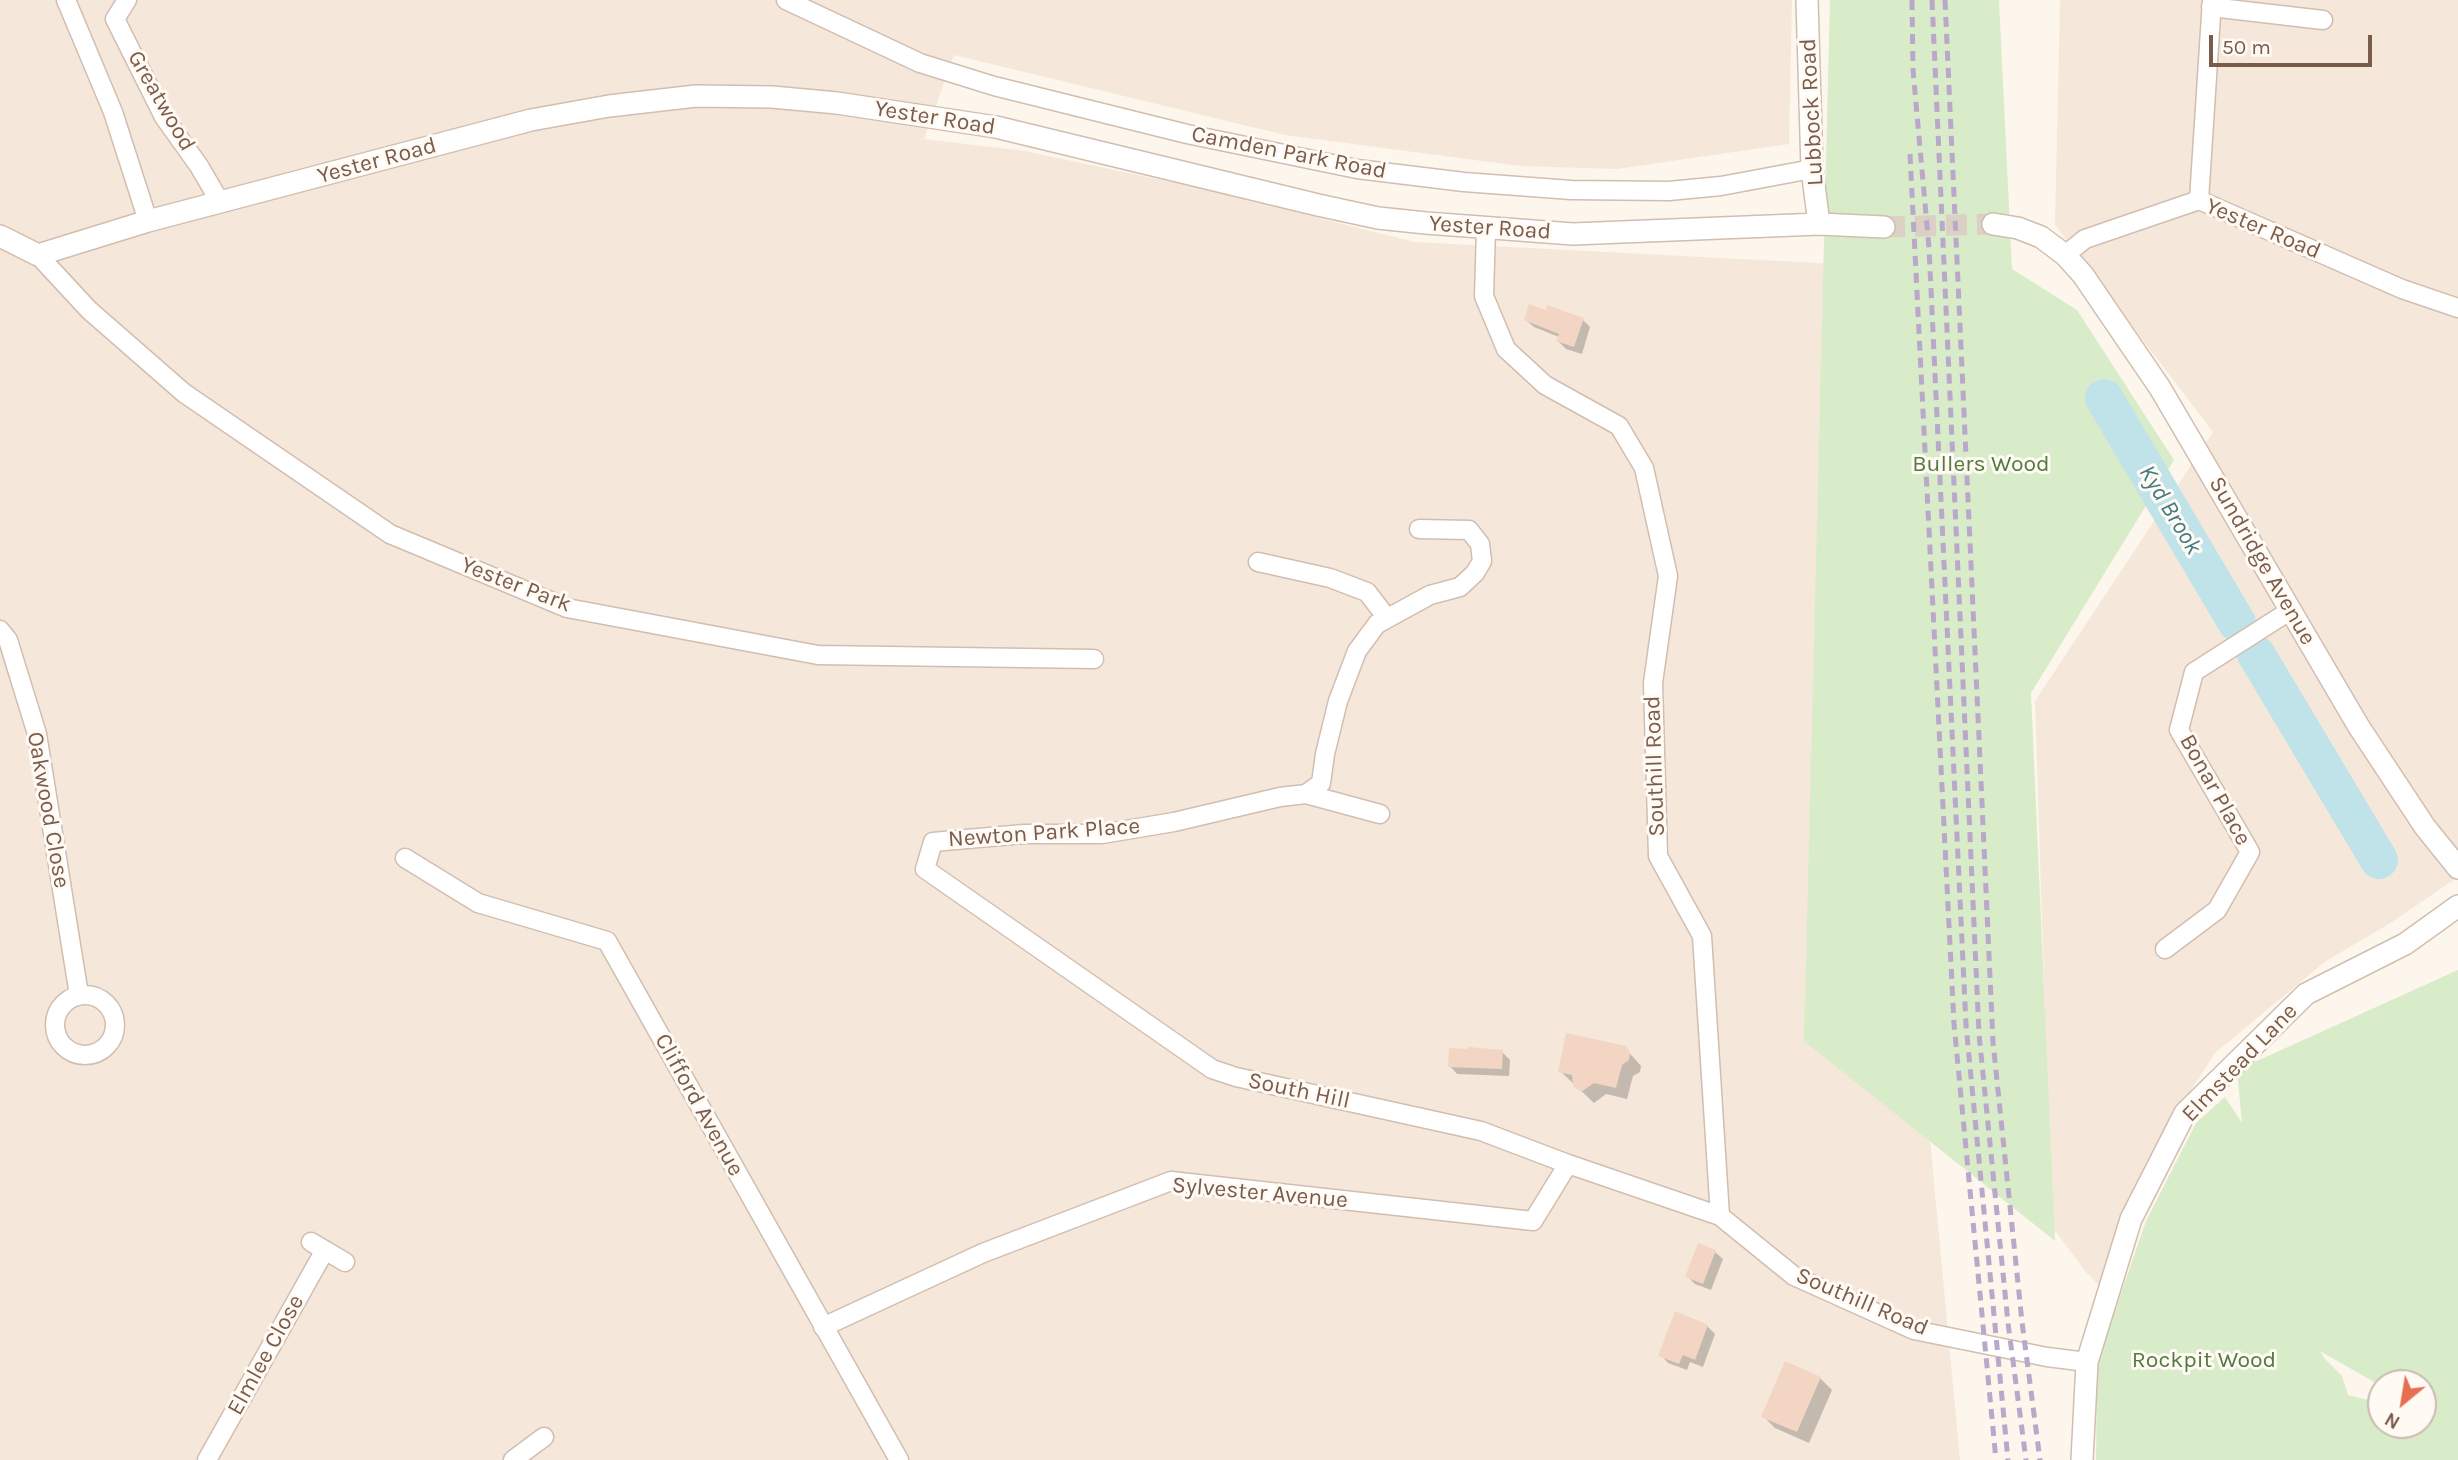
<!DOCTYPE html>
<html>
<head>
<meta charset="utf-8">
<style>
	body { margin:0 }
	#map { position:relative; width:2458px; height:1460px; overflow:hidden; background:#fdf6ec; font-family:Karla,sans-serif }
	canvas { display:block }
	.north { position:absolute; left:2367px; top:1369px; width:70px; height:70px; box-sizing:border-box; background:#fffaf3; border:2px solid #cabbb1; border-radius:50%; rotate:210deg; font-size:19px; font-weight:700; line-height:28px; text-align:center; color:#7a5c4d }
	.north::after { content:''; display:block; margin:auto; width:24px; height:32px; background:#e76f51; clip-path:polygon(50% 0,100% 100%,50% 72%,0 100%) }
	.scale { position:absolute; left:2209px; top:35px; width:163px; height:32px; box-sizing:border-box; border:4px solid #7a5c4d; border-top:0; padding-left:9px; font-size:21px; line-height:24px; white-space:nowrap; color:#7a5c4d; -webkit-text-stroke:5px #fffaf3; paint-order:stroke }
</style>
</head>
<body>
<div id="map">
<canvas width="2458" height="1460"></canvas>
<div class="north">N</div>
<div class="scale">50 m</div>
</div>
<script>
const c = document.querySelector('canvas').getContext('2d');
c.lineJoin = 'round';
function fill(path, color) {
  c.fillStyle = color;
  c.fill(path, 'evenodd');
}
function shape(rows) {
  const path = new Path2D();
  for (const r of rows) {
    if (r.length === 3) {
      path.moveTo(r[0] + r[2], r[1]);
      path.arc(r[0], r[1], r[2], 0, 2 * Math.PI);
      continue;
    }
    path.moveTo(r[0], r[1]);
    for (let i = 2; i < r.length; i += 2) path.lineTo(r[i], r[i + 1]);
  }
  return path;
}
function stroke(path, color, width, dash) {
  c.strokeStyle = color;
  c.lineWidth = width;
  c.lineCap = dash ? 'butt' : 'round';
  c.setLineDash(dash || []);
  c.stroke(path);
}
function label(font, color, halo, rows, align = 'center') {
  c.font = font + ' Karla,sans-serif';
  c.lineWidth = 6;
  c.setLineDash([]);
  c.textBaseline = 'middle';
  c.strokeStyle = halo;
  c.fillStyle = color;
  for (const [text, x, y, turn = 0] of rows) {
    c.save();
    c.translate(x, y);
    c.rotate((+turn || 0) * Math.PI / 180);
    c.textAlign = isNaN(turn) ? turn : align;
    if (halo) c.strokeText(text, 0, 0);
    c.fillText(text, 0, 0);
    c.restore();
  }
}
const residential = shape([
	[0,0,1792,0,1789,144,1617,169,1520,166,1285,135,954,55,924,139,1025,151,1199,188,1415,242,1856,265,1887,679,1960,1460,0,1460],
	[2060,0,2458,0,2458,877,2389,924,2326,961,2215,1053,2164,1132,2116,1238,2099,1285,2085,1271,2039,1209,2045,1016,2035,701,2213,432,2055,225]
]);
const green = shape([
	[1830,0,1999,0,2012,269,2077,310,2174,460,2031,693,2055,1241,1804,1041],
	[2458,970,2458,1460,2096,1460,2097,1363,2146,1221,2196,1123,2225,1097,2242,1123,2237,1070],
	[2320,1351,2381,1386,2381,1383,2423,1383,2423,1425,2381,1425,2381,1399,2376,1402,2348,1395,2342,1376,2324,1358]
]);
const shadow = shape([
	[1526,320,1583,320,1590,327,1582,354,1566,349,1558,341,1559,337,1534,327],
	[1625,1048,1641,1066,1640,1072,1633,1076,1627,1099,1606,1094,1594,1103,1560,1071],
	[1502,1052,1510,1060,1509,1076,1457,1074,1450,1066],
	[1699,1245,1715,1252,1723,1259,1711,1290,1695,1284,1687,1276],
	[1676,1314,1707,1326,1715,1334,1703,1367,1690,1362,1687,1370,1668,1363,1661,1355],
	[1820,1378,1832,1390,1809,1443,1775,1428,1763,1416]
]);
const river = shape([
	[2104,398,2237,623],
	[2256,654,2379,860]
]);
const building = shape([
	[1529,304,1546,310,1547,305,1584,318,1574,347,1556,341,1559,334,1524,320],
	[1566,1033,1626,1046,1630,1052,1629,1060,1622,1065,1616,1088,1594,1083,1581,1092,1573,1086,1572,1075,1558,1072],
	[1468,1047,1503,1050,1502,1069,1448,1067,1449,1048,1468,1049],
	[1698,1243,1716,1250,1703,1284,1685,1277],
	[1675,1311,1708,1325,1695,1360,1683,1355,1679,1364,1658,1356],
	[1785,1361,1821,1377,1797,1432,1761,1417]
]);
const tertiaryTunnel = shape([
	[1884,227,1993,224]
]);
const minor = shape([
	[66,0,113,112,148,221],
	[127,0,115,19,164,117,199,166,220,202],
	[786,0,920,63,994,86,1187,134,1357,169,1464,182,1571,190,1669,191,1721,186,1812,169],
	[2211,7,2323,20],
	[2199,200,2212,0],
	[1486,229,1484,296,1506,349,1545,385,1619,426,1644,468,1668,576,1653,683,1658,856,1702,936,1720,1216,1794,1276,1914,1330,2047,1357,2087,1362],
	[38,255,89,310,184,393,390,534,567,608,818,655,1094,659],
	[2065,255,2085,239,2199,200,2402,289,2458,308],
	[1419,529,1469,530,1480,544,1482,561,1475,573,1460,587,1430,595,1377,624,1357,651,1338,701,1325,754,1321,783,1306,794,1280,797,1174,822,1102,834,1024,834,933,842,925,869,1212,1069,1236,1077,1481,1131,1568,1164,1720,1216],
	[1258,562,1330,578,1367,592,1387,618],
	[0,630,8,640,37,734,79,995],
	[1306,794,1380,814],
	[405,858,478,903,607,941,899,1460],
	[2165,949,2217,910,2250,852,2179,730,2194,672,2291,610],
	[85,1025,30],
	[311,1242,345,1262],
	[823,1327,983,1253,1171,1181,1533,1221,1568,1164],
	[207,1460,325,1250],
	[513,1460,544,1437]
]);
const tertiary = shape([
	[1807,0,1812,169,1819,224],
	[1993,224,2018,228,2041,237,2065,255,2083,275,2160,388,2359,727,2425,827,2458,868],
	[0,236,38,255,148,221,531,120,609,106,696,96,772,97,837,103,996,127,1318,205,1378,218,1426,223,1573,234,1819,224,1884,227],
	[2082,1460,2087,1362,2131,1219,2185,1113,2306,994,2405,944,2458,906]
]);
const rail = shape([
	[1912,0,1913,70,1929,248,1966,1025,2008,1460],
	[1932,0,1979,1034,2008,1323,2026,1460],
	[1945,0,1993,1042,2022,1322,2040,1460],
	[1910,154,1954,1024,1996,1460]
]);
const streetNames = [
	["Greatwood",161,101,60],
	["Lubbock Road",1812,112,-93],
	["Yester Road",935,118,9],
	["Camden Park Road",1289,153,11],
	["Yester Road",377,161,-15],
	["Yester Road",1490,228,4],
	["Yester Road",2263,229,23],
	["Sundridge Avenue",2262,561,60],
	["Yester Park",516,585,21],
	["Southill Road",1655,766,-92],
	["Bonar Place",2215,790,61],
	["Oakwood Close",48,810,80],
	["Newton Park Place",1044,833,-4],
	["Elmstead Lane",2240,1063,-46],
	["South Hill",1299,1091,12],
	["Clifford Avenue",699,1105,61],
	["Sylvester Avenue",1260,1193,5],
	["Southill Road",1862,1302,23],
	["Elmlee Close",266,1355,-61]
];
const parkNames = [
	["Bullers Wood",1981,464],
	["Rockpit Wood",2204,1360]
];
const waterNames = [
	["Kyd Brook",2170,510,59]
];
fill(residential, '#f5e8da');
fill(green, '#d8ecc9');
fill(shadow, '#0003');
stroke(river, '#bfe3e8', 38);
fill(building, '#f3d5c3');
stroke(tertiaryTunnel, '#dcd0c4', 21, [21, 10]);
stroke(minor, '#d1beb0', 21);
stroke(tertiary, '#d1beb0', 24);
stroke(minor, '#fff', 18);
stroke(tertiary, '#fff', 21);
stroke(rail, '#b9a8c9', 5, [10, 7]);
label('23px', '#7a5c4d', '#fffaf3', streetNames);
label('23px', '#537a41', '#fffaf3', parkNames);
label('italic 24px', '#437c86', '#fffaf3', waterNames);
</script>
</body>
</html>
